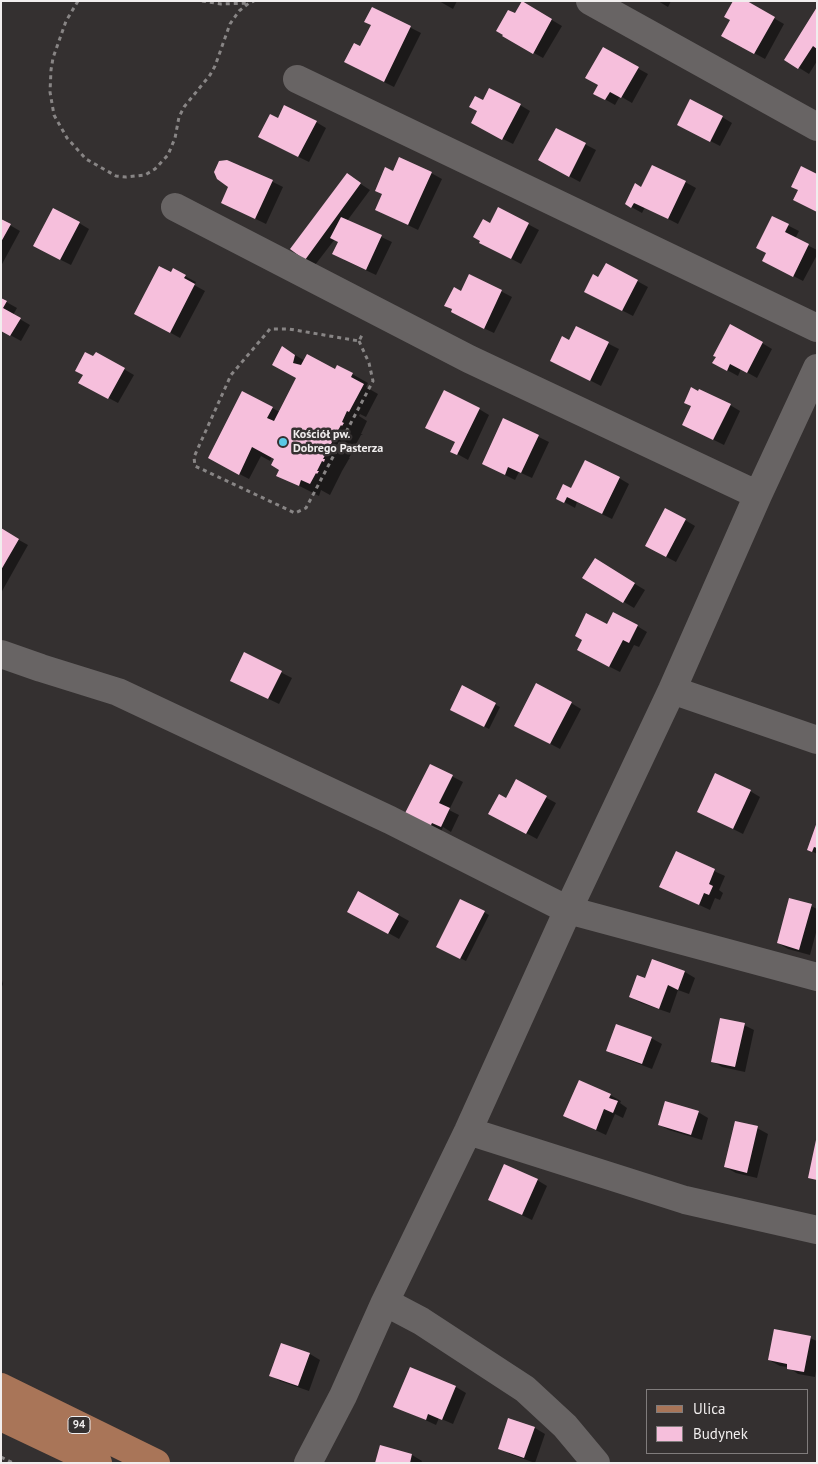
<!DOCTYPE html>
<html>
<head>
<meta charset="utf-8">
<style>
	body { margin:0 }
	#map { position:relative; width:818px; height:1464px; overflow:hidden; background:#343030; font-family:"PT Sans",sans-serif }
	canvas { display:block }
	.frame { position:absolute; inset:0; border:2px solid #f1eeee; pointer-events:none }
	.legend { position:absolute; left:646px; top:1389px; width:162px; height:65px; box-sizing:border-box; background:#343030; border:1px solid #807c7c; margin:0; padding:6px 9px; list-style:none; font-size:15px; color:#f1eeee }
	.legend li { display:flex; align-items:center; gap:10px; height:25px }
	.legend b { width:25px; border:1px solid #807c7c }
</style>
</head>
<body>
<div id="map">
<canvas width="818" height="1464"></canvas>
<div class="frame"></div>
<ul class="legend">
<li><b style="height:6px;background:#a97558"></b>Ulica</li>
<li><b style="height:14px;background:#f6bfdc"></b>Budynek</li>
</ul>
</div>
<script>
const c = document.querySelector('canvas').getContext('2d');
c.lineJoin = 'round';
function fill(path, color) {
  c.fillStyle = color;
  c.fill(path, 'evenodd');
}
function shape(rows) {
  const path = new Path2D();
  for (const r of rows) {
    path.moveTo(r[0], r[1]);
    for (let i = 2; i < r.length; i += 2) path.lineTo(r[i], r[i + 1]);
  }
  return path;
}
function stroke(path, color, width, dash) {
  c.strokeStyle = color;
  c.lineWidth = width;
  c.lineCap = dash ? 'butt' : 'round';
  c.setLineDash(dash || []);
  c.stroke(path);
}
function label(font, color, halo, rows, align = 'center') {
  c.font = font + ' "PT Sans",sans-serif';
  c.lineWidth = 5;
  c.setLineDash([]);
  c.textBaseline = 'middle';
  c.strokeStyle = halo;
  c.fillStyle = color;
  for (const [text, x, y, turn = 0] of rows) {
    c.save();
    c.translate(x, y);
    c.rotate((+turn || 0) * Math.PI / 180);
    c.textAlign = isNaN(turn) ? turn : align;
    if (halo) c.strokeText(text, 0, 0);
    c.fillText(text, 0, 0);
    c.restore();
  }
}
const shadow = shape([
	[439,1,457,1,453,9],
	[658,1,671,1,668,7],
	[744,1,784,24,765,59,723,36],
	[523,3,562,26,543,58,504,36],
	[372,8,421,33,394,87,356,68,360,48,372,25],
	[817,10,817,61,809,74,785,59],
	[603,49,648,74,632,103,620,96,615,105,594,93,599,85],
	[484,101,520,105,530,111,513,144,483,129,479,111],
	[722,117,732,123,720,146,689,130],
	[279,119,316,122,326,128,309,162,270,143],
	[556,129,596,150,580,182,550,166],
	[239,165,283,187,266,224,223,203],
	[394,172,431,173,442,179,418,230,377,210],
	[347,175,370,190,347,221,392,242,376,275,344,260,340,242,335,239,315,265,305,259],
	[685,182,696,188,678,224,645,207,642,213,626,204,642,188],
	[499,209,539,230,521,264,491,248,490,224],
	[773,218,799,231,795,239,817,250,817,255,803,281,774,266,767,253],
	[1,220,20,231,1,266],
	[79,223,89,229,71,265,45,252],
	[606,264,648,287,633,316,596,297,599,279],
	[173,270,196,282,194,285,205,291,180,338,146,319],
	[470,275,512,297,494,333,462,318,461,293],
	[1,299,17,308,13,315,30,325,21,341,1,330],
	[577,328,619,349,601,386,562,366,570,341],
	[762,343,772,349,757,378,741,369,738,376,714,363],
	[282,347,305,361,335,370,338,366,368,383,366,387,378,394,366,417,360,414,359,416,367,421,361,434,363,435,361,435,355,446,356,447,355,447,349,458,350,459,349,459,342,471,344,472,342,471,336,483,338,484,336,483,330,495,321,490,319,496,278,475,281,469,275,459,272,457,270,461,261,456,249,479,220,464,242,393,280,412,297,378],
	[96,353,134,375,118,403,90,388,94,358],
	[730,405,740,411,724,445,694,430],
	[479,409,489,415,468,460,452,451],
	[504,420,549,442,532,478,519,472,515,480,483,464],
	[619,478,629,484,612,519,577,502,575,508,557,498,572,490],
	[685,520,695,526,676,562,657,552],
	[1,530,28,545,1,593],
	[595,560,645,590,634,608,584,578],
	[608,626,637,626,647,632,639,647,634,645,620,672,588,656],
	[245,654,292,678,279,704,242,686],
	[462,687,500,707,489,729,451,709],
	[571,703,581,709,560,749,526,731],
	[430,765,463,782,449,810,459,815,451,832,443,827,440,834,415,822],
	[516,781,556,803,537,839,500,819,506,800],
	[750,791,760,797,743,834,699,812],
	[817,825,817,854,808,849],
	[714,871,725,876,719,890,723,893,720,900,715,898,710,910,661,887],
	[359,893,409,921,399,939,349,911],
	[461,900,489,915,466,961,438,947],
	[811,906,817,909,817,929,810,955,788,949,778,943],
	[653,961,685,972,695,978,689,994,678,990,670,1013,641,1003,630,997,645,980],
	[1,977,3,984,1,989],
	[744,1025,754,1030,745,1072,722,1067,712,1061],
	[651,1038,662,1044,652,1069,618,1056,607,1050],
	[610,1095,621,1101,620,1103,627,1108,623,1118,615,1114,606,1135,565,1116],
	[698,1112,708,1118,702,1140,669,1130,659,1125],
	[757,1128,768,1134,757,1178,736,1173,725,1167],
	[537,1180,547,1186,532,1220,490,1200],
	[810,1338,817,1341,817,1365,815,1377,798,1374,788,1367,780,1366,769,1360],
	[281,1344,310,1354,320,1360,309,1391,280,1381,270,1375],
	[456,1387,466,1393,453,1424,439,1418,436,1425,395,1406],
	[509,1419,535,1428,545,1434,535,1463,510,1454,499,1448],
	[412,1455,422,1461,421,1463,376,1463]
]);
const building = shape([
	[522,1,552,19,533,54,502,36,503,35,496,31,508,10,515,13],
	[733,1,747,1,775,17,754,54,721,36,730,20,724,17],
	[372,7,411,26,384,82,344,62,354,43,360,46,371,25,364,22],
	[817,7,817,49,813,46,798,69,784,60],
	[603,47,639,67,621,98,610,92,605,100,593,94,598,85,585,78],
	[489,88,521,104,502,140,471,123,477,111,469,107,475,96,483,100],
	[690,99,723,116,710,142,677,125],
	[284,105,317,121,298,157,258,137,270,114,278,118],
	[556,128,586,143,569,177,538,160],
	[399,157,432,172,408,225,375,210,382,194,375,191,385,167,393,171],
	[227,160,273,180,255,219,221,203,228,187,217,179,214,172,219,161],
	[652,165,686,181,668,219,634,203,631,208,625,204,635,183,641,187],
	[801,166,817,174,817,212,793,200,798,190,791,187],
	[347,173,361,183,305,260,290,249],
	[498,207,529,223,511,259,479,243,480,241,473,237,483,219,490,223],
	[53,208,80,222,60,260,33,246],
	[772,216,789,224,785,232,809,244,793,277,762,261,766,253,756,248],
	[341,217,382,235,366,270,332,254,338,242,330,238],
	[1,219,11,224,1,242],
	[606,263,638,280,622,311,584,292,593,274,598,277],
	[159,266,171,272,173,268,186,275,184,278,195,284,170,333,134,314],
	[469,274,502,290,484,329,451,312,452,309,444,306,454,287,461,291],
	[1,298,7,301,3,308,21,318,10,336,1,331],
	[730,324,763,342,747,373,730,364,727,371,712,363,716,357,713,356],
	[576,326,609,342,590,381,550,361,562,336,569,340],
	[282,346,295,355,293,363,301,365,307,354,335,369,337,365,353,373,351,377,364,384,349,412,347,411,342,422,344,423,342,426,341,425,336,434,338,435,336,437,335,436,330,446,331,447,330,449,329,448,323,459,325,459,324,462,322,461,317,471,319,471,317,474,316,473,310,484,301,480,299,486,276,476,279,470,271,465,274,459,252,447,239,475,208,458,242,391,273,407,267,418,274,421,296,378,272,365],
	[85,352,93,356,96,352,125,368,108,399,78,383,83,375,75,371],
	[691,387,698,391,699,389,731,404,713,440,682,425,691,406,684,403],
	[444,390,480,408,457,455,450,452,455,442,425,428],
	[503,418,539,435,521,473,508,467,505,475,482,464],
	[585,460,620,477,602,514,567,497,564,503,556,499,563,484,571,488],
	[665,508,686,519,666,557,645,546],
	[1,528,19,539,1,570],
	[595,558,635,583,623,603,582,578],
	[613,612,638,625,629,643,623,640,609,667,577,650,582,640,575,636,586,613,607,624],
	[244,652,282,671,268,699,230,681],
	[536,683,572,702,550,744,514,726],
	[462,685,496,703,484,727,450,710],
	[430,764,453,775,439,803,450,808,441,827,432,823,429,829,403,817],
	[715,773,751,790,733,829,697,812],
	[516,779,547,796,526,834,488,814,499,794,506,798],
	[817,822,817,848,814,847,812,852,807,850],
	[676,851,715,869,709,884,713,886,709,895,704,893,699,905,659,887],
	[358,891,399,914,388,934,347,912],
	[789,898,812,904,799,950,777,943],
	[460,899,485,911,460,959,436,947],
	[652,959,685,971,678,990,668,985,659,1009,629,997,637,975,645,978],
	[720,1018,745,1023,735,1067,711,1062],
	[616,1024,652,1037,642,1064,606,1051],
	[579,1080,611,1094,609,1098,618,1101,613,1113,604,1109,596,1130,563,1116],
	[665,1101,699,1111,691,1135,658,1125],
	[735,1121,758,1126,747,1173,724,1167],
	[816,1140,817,1141,817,1180,808,1178],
	[504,1164,538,1179,522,1215,488,1200],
	[774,1329,811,1336,804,1372,787,1369,787,1364,768,1360],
	[281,1343,310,1353,298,1386,269,1376],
	[410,1367,456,1386,442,1420,428,1414,426,1420,393,1407],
	[508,1418,535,1427,524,1458,498,1449],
	[380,1445,412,1454,410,1463,375,1463]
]);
const path = shape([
	[78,1,66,21,53,58,51,70,50,92,54,115,67,138,86,159,116,176,126,177,145,175,155,169,168,155,175,138,179,117,184,107,210,75,215,66,230,24,239,11,249,3,254,1],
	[202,1,221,4,249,3],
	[359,341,369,363,373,381,306,508,295,513,195,466,194,457,231,375,270,329,289,329,359,341,363,333],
	[1,1457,13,1463]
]);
const minor = shape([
	[590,1,817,127],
	[297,79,817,328],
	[175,207,469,359,758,495],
	[1,654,41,668,118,692,390,820,568,910,817,977],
	[672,690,817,740],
	[468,1131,685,1200,817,1230],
	[385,1302,421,1321,525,1389,565,1426,596,1463],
	[308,1463,343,1396,385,1302,468,1131,568,910,672,690,758,495,817,368]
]);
const major = shape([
	[1,1387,156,1463],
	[1,1417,98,1463]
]);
const markers = [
	[283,442,5,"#5ac8e5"]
];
const shields = [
	[79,1425,22]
];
const shieldNames = [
	["94",79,1425]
];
const poiNames = [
	["Kościół pw.",293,435],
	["Dobrego Pasterza",293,449]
];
fill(shadow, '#0007');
fill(building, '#f6bfdc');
stroke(path, '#888585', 3, [4, 4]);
stroke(minor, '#686464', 28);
stroke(major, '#a97558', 28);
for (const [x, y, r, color] of markers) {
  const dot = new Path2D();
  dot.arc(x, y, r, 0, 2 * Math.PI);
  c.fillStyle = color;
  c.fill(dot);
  stroke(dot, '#343030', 2);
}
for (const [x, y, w] of shields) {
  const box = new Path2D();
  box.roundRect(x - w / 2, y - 8.5, w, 17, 4);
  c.fillStyle = '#343030';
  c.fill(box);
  stroke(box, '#f1eeee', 1);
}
label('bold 11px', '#f1eeee', null, shieldNames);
label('bold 12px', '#f1eeee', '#343030', poiNames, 'left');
</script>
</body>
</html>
